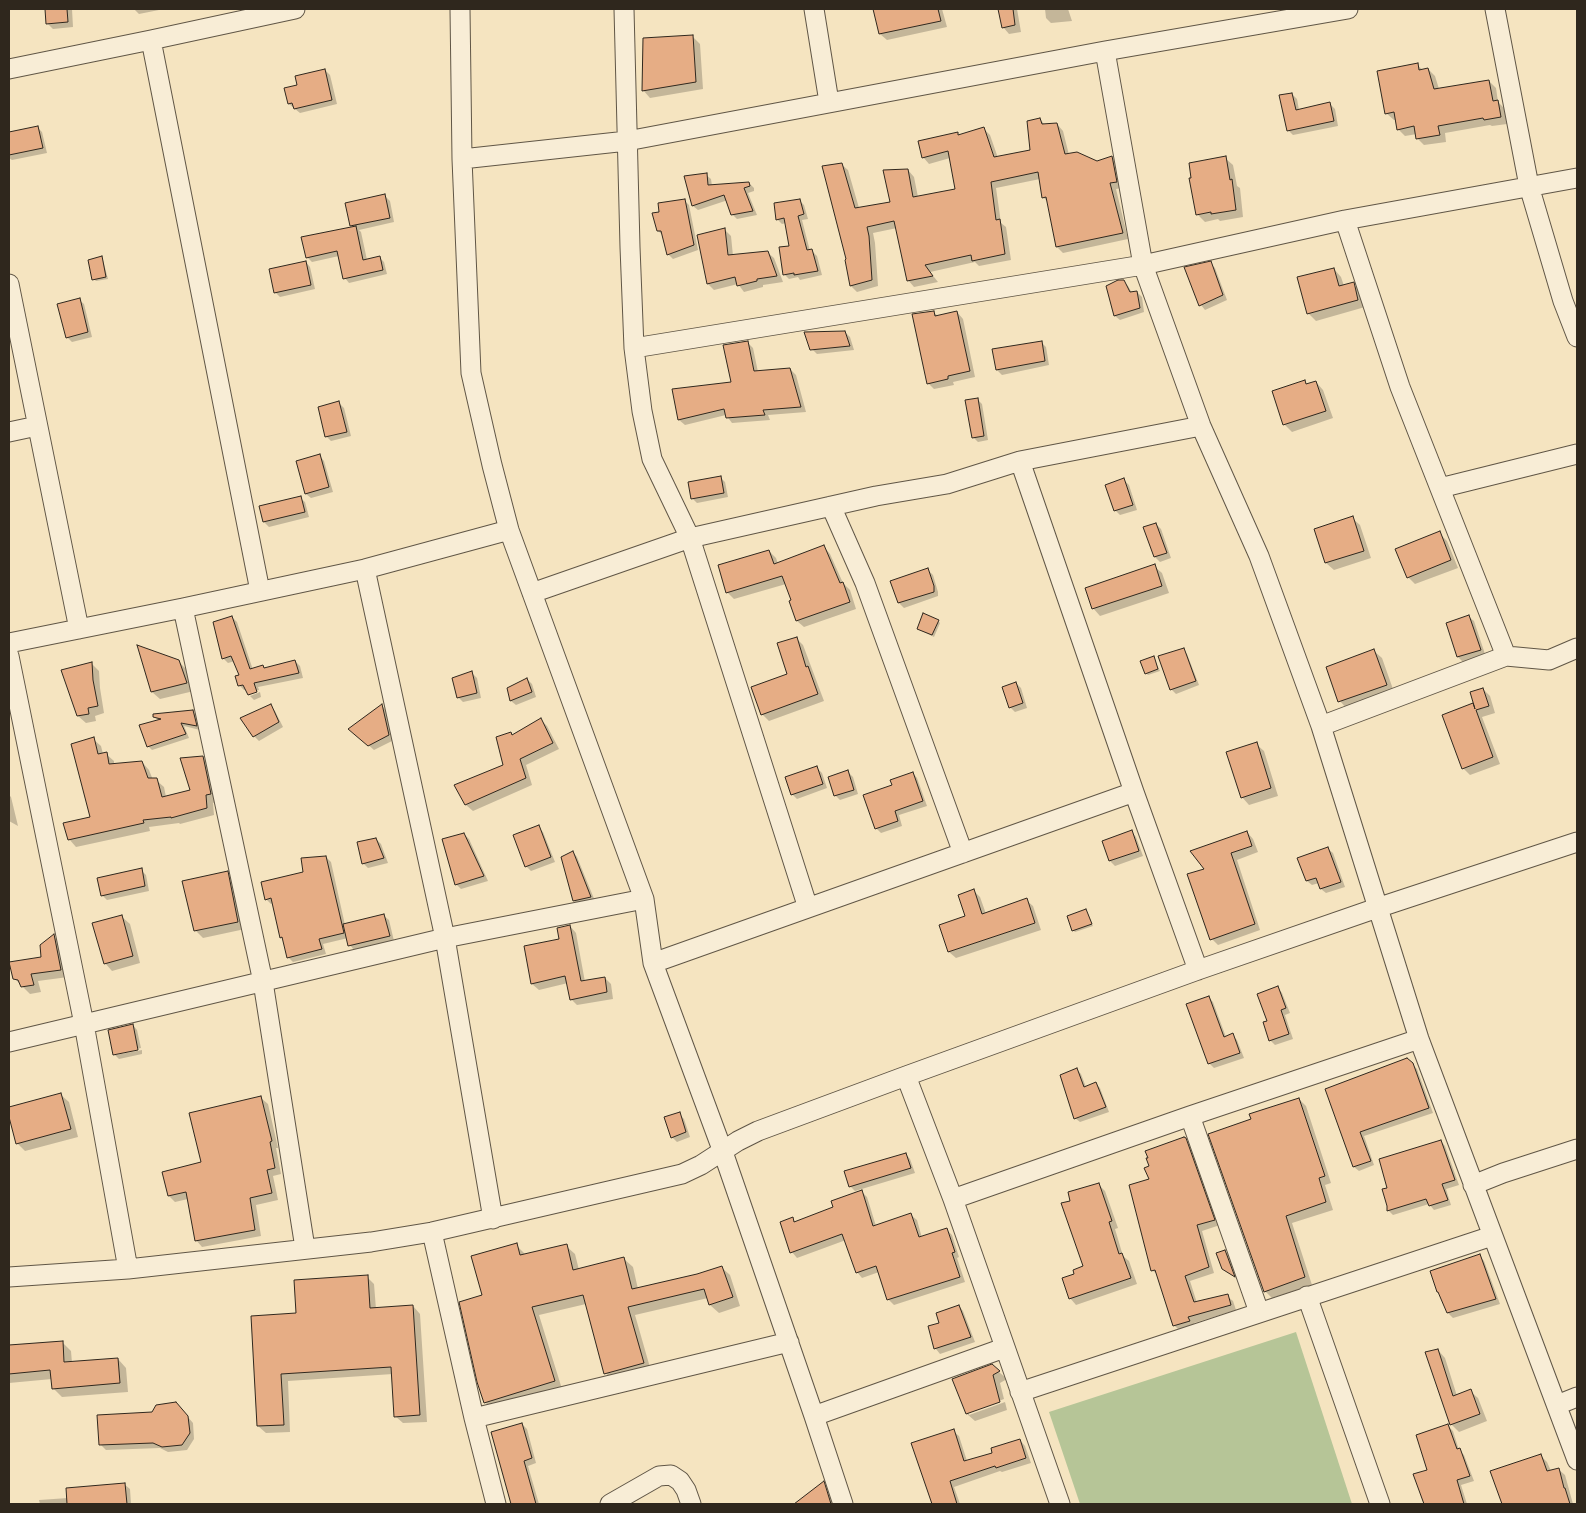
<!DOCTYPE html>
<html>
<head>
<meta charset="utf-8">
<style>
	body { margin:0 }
	#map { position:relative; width:1586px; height:1513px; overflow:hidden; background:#f5e4c0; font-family:"Libre Caslon Text",serif }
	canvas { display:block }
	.frame { position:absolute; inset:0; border:10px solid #2f271d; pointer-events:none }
</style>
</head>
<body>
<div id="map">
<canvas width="1586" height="1513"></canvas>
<div class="frame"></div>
</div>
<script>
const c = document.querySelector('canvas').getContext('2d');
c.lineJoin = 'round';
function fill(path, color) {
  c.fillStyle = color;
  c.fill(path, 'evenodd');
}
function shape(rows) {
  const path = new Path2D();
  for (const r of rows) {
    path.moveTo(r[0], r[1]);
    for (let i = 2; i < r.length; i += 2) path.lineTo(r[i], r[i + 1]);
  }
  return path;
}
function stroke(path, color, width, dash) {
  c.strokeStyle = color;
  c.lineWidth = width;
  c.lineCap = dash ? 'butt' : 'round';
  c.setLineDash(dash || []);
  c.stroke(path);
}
const green = shape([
	[1296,1332,1352,1504,1080,1504,1049,1412]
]);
const shadow = shape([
	[47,9,72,9,73,27,53,29,47,23],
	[134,9,159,9,159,10,139,14],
	[883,9,942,9,947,27,887,40,880,34,875,10],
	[1000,9,1017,9,1021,32,1009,34,1003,27],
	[1045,9,1068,9,1072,21,1051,23,1046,18],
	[693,37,700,44,703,89,650,98,643,90],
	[1417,65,1423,70,1428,69,1435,76,1439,89,1489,81,1496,88,1498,102,1505,109,1507,124,1492,126,1490,125,1445,133,1446,142,1424,145,1417,138,1417,134,1405,136,1398,129,1397,120,1394,120,1386,113],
	[325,70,330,75,337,104,300,113,289,104,299,86],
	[1292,94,1297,99,1299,110,1330,104,1335,109,1338,126,1293,135,1288,130],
	[1040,119,1045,125,1057,124,1063,131,1069,155,1097,163,1112,157,1118,163,1122,188,1116,189,1128,239,1063,253,1057,247,1048,202,1043,197,1040,179,996,188,1001,223,1006,227,1011,260,979,266,975,262,930,272,938,282,914,287,908,280,897,228,873,233,875,243,878,286,857,292,851,286,841,164,848,170,859,208,892,202,908,170,914,177,918,197,956,190,950,158,929,164,923,157,957,134,960,136,984,129,990,135,998,158,1031,151],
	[37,127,42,132,47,153,12,160,9,158,9,134],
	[1225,158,1233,165,1237,186,1240,188,1243,217,1220,221,1218,219,1205,222,1197,214],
	[706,175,711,179,712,186,749,183,754,188,754,191,748,193,757,215,737,219,732,214,728,200,698,210,693,206,685,177],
	[385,196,390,201,394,222,359,230,361,232,367,260,379,257,384,262,387,274,349,283,345,278,339,256,312,262,307,257,354,228,352,226],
	[684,200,689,205,698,250,673,259,668,254,664,236,658,231,660,213],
	[799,200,804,205,808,219,802,220,810,251,812,251,817,256,822,275,800,280,798,277,789,279,784,274,790,247,786,223,782,224,777,219],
	[725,230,731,236,733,256,767,252,774,258,783,282,763,285,763,287,744,292,738,284,714,290,708,284,698,236],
	[101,258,103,260,108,279,96,281,94,279],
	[306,262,310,267,315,289,280,297,275,292],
	[1210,263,1215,268,1227,300,1205,310,1201,305,1186,268],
	[1334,269,1341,277,1344,286,1353,284,1361,292,1365,307,1316,321,1308,313],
	[1123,281,1128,286,1132,293,1137,292,1142,297,1144,312,1120,320,1115,316,1108,287],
	[79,300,84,304,92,337,72,342,67,337],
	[933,312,938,316,957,312,963,319,975,377,953,382,954,385,934,389,928,383],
	[845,332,850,337,854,350,817,354,812,349],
	[747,342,753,348,758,372,790,369,796,375,806,412,768,415,770,420,732,423,726,415,685,425,679,420,733,383],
	[1041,342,1046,347,1049,365,1002,375,997,370],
	[1304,382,1307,385,1316,382,1323,390,1333,418,1292,432,1284,424],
	[977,399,982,404,988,440,978,442,973,437],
	[339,403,344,408,351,436,331,441,326,436],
	[320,456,324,461,333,492,311,498,306,494],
	[720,477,725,482,728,497,697,503,692,498],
	[1124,480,1129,485,1137,510,1120,515,1115,510],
	[300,498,305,502,309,517,269,527,264,522,260,507],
	[1352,518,1360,525,1371,558,1334,570,1326,563],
	[1156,524,1161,529,1171,558,1160,562,1155,557,1145,528],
	[1439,533,1447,541,1458,568,1415,584,1408,577],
	[824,547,830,554,843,583,850,590,856,609,804,627,797,621,793,601,786,584,734,599,727,592,769,551,776,558,778,564],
	[1154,566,1162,573,1169,593,1100,616,1093,608],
	[928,570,933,575,938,592,938,596,904,608,899,603,892,582],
	[232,617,237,622,253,670,263,666,265,669,295,661,300,666,303,678,258,687,259,690,249,693,249,695,247,690,244,690,239,685,241,675,235,661,228,663,223,658],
	[1469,617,1474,621,1485,654,1463,662,1458,657,1447,623],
	[938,621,940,623,934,637,918,629],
	[796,638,803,645,824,701,769,721,762,714,789,675],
	[1183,650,1187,654,1199,685,1176,694,1172,690,1160,657],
	[1374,651,1382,658,1394,692,1347,709,1340,701],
	[1153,657,1160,671,1148,675,1146,673],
	[178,661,186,669,194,691,160,699,152,692],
	[92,664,99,671,100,688,104,713,95,716,96,721,86,723,78,716],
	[472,673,477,678,481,698,463,702,458,697],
	[527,679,532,684,536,697,516,705,511,701,508,689],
	[1016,683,1021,688,1027,708,1015,712,1010,707],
	[1483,689,1490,696,1495,713,1482,717,1500,764,1470,775,1463,768,1473,705,1476,708],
	[260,692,261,697,254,700,250,696],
	[270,706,275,711,283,727,259,741,254,736],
	[382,706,387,711,394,740,374,750,355,733],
	[193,711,197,716,200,730,184,726,189,738,152,750,148,746,159,721,154,716],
	[541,720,547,726,559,749,526,765,532,785,473,811,466,805,504,766,511,733,513,736],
	[93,739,101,746,103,754,106,754,114,761,114,764,142,762,149,770,153,780,156,780,164,787,166,797,192,790,203,757,210,765,218,801,213,803,214,815,180,824,179,823,149,827,150,831,76,847,69,839,92,818],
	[1256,744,1264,751,1278,796,1249,805,1242,797],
	[817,768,822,773,827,788,797,799,792,794],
	[848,772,853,777,858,794,840,800,835,795],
	[913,773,917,778,927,806,899,815,902,826,881,833,876,828,894,786],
	[9,795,11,797,18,826,9,821],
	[538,827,543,832,555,862,531,871,526,866],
	[1132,832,1136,837,1143,856,1115,866,1110,861,1104,841],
	[1247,832,1253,839,1258,852,1237,860,1260,930,1218,945,1212,939,1206,869],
	[464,834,469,839,488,881,461,889,456,884],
	[376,839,381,844,388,863,368,868,363,863],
	[1328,849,1333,853,1345,887,1326,893,1321,889,1319,883,1312,885,1307,881],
	[573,852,577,857,595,901,579,906,574,901,562,858],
	[326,857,331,862,345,925,384,916,389,920,394,941,354,950,350,945,348,938,323,944,326,954,293,962,288,957,284,940,281,937,273,903,271,904,266,899],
	[141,870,146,875,149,891,107,900,102,895],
	[227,872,235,880,245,929,203,938,195,930],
	[974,891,980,897,986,914,1026,900,1033,906,1041,930,956,958,949,952,940,926,967,917],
	[1086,911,1093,926,1075,932,1073,930],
	[122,917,130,924,140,963,112,971,105,963],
	[570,926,576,933,585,982,605,978,611,984,613,999,577,1005,571,999,568,983,539,990,532,984,525,947,560,940],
	[54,936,61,943,68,977,38,981,41,992,30,994,14,978,42,958],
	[1278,988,1282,993,1290,1013,1285,1015,1293,1039,1275,1045,1270,1040,1268,1021],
	[1208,997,1213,1002,1226,1037,1232,1035,1237,1040,1244,1058,1214,1068,1209,1063],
	[133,1025,137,1030,141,1048,116,1053,116,1055,142,1050,142,1054,119,1059,114,1054],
	[1412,1064,1417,1069,1433,1113,1364,1136,1374,1165,1359,1171,1354,1167,1327,1090],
	[1077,1070,1081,1074,1086,1087,1096,1084,1100,1088,1109,1112,1080,1122,1075,1118],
	[61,1095,69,1102,78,1137,25,1151,17,1143,9,1108],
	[261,1098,268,1104,278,1148,276,1148,281,1174,273,1176,278,1200,256,1205,261,1236,202,1247,196,1240,188,1199,175,1202,169,1196,202,1163],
	[1299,1099,1306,1106,1331,1183,1325,1185,1333,1210,1292,1223,1312,1285,1272,1298,1265,1291,1252,1120],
	[679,1114,684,1119,690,1137,677,1142,672,1137],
	[1185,1139,1191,1145,1220,1225,1202,1231,1214,1273,1190,1281,1197,1303,1227,1296,1233,1301,1236,1310,1194,1323,1195,1327,1180,1331,1174,1325,1159,1276,1152,1270,1150,1180],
	[1441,1141,1445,1146,1459,1185,1446,1189,1451,1205,1434,1210,1429,1204,1393,1215,1388,1210,1389,1189],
	[906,1154,910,1159,915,1173,855,1191,850,1186],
	[1098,1184,1105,1191,1118,1228,1115,1229,1123,1256,1129,1261,1137,1284,1076,1305,1070,1298,1076,1275,1085,1267,1072,1202],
	[861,1191,867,1197,876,1226,911,1215,917,1220,922,1238,947,1230,952,1235,959,1257,957,1258,965,1282,894,1305,888,1299,879,1272,862,1278,857,1272,846,1240,797,1258,792,1252,781,1222,792,1219,796,1222,835,1208],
	[516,1245,526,1255,566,1246,575,1254,579,1270,624,1259,633,1267,638,1289,697,1275,721,1267,730,1275,740,1306,719,1313,710,1305,708,1298,635,1315,651,1371,614,1382,606,1373,586,1304,539,1315,562,1389,493,1410,485,1402,483,1296],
	[1225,1251,1230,1256,1238,1280,1223,1268],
	[1480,1256,1484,1261,1500,1304,1453,1318,1448,1313,1441,1295,1438,1292],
	[367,1277,374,1284,376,1309,413,1306,420,1314,427,1422,403,1423,395,1416,393,1374,288,1381,290,1432,266,1433,258,1426,297,1314],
	[959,1306,963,1311,975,1342,940,1354,936,1349,929,1327,941,1324],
	[62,1342,71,1351,72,1363,118,1359,126,1368,128,1392,62,1397,53,1388,52,1379,9,1383,9,1347],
	[1438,1350,1445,1358,1457,1396,1470,1391,1478,1398,1487,1421,1459,1432,1451,1424],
	[992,1366,1007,1379,1000,1383,1004,1399,969,1412,969,1415,1005,1402,1007,1410,975,1421,967,1414,953,1379],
	[181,1409,193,1423,194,1439,187,1450,168,1452,160,1448,106,1450,101,1445,152,1413],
	[522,1424,527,1429,536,1463,528,1466,539,1504,512,1504,492,1433],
	[1448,1426,1453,1431,1459,1450,1464,1455,1474,1481,1461,1485,1467,1504,1424,1504,1414,1475,1429,1471],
	[953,1431,959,1436,967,1461,993,1454,1020,1440,1025,1446,1031,1463,1002,1472,1000,1471,954,1487,960,1504,933,1504,913,1444],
	[1540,1455,1547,1462,1551,1471,1558,1469,1565,1475,1573,1504,1505,1504,1500,1490],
	[824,1483,831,1490,836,1504,796,1504],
	[124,1484,130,1489,131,1504,40,1504,39,1500,68,1498]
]);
const building = shape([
	[45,9,67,9,68,22,46,24,45,9],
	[873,9,938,9,941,21,879,34,873,9],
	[998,9,1013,9,1015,25,1002,28,998,9],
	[693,35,696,82,642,91,643,38,693,35],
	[1418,63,1419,70,1428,68,1434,89,1489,80,1493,101,1498,100,1501,117,1484,120,1483,118,1438,126,1440,135,1416,139,1414,126,1397,130,1394,112,1385,114,1377,71,1418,63],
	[325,69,332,100,294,109,292,103,288,104,284,88,297,85,295,76,325,69],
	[1292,93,1296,110,1330,102,1334,121,1287,131,1279,95,1292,93],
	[1040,118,1042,124,1057,123,1065,154,1077,152,1097,161,1112,156,1117,182,1110,183,1123,233,1056,247,1046,197,1042,198,1038,172,991,182,996,220,1000,219,1005,254,972,261,971,255,925,265,933,276,907,281,894,221,867,227,869,236,872,280,850,286,845,260,846,259,822,166,842,163,855,208,890,202,883,170,908,169,913,197,955,189,948,151,922,158,918,141,958,132,958,135,984,127,994,157,1030,150,1027,121,1040,118],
	[38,126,43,148,9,155,9,132,38,126],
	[1226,156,1230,180,1232,179,1236,210,1211,214,1211,212,1196,215,1189,178,1191,178,1189,163,1226,156],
	[707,173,708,185,749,182,750,186,744,188,753,211,731,215,724,195,692,206,684,176,707,173],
	[385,194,390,218,350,226,345,203,385,194],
	[685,199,694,245,667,255,661,231,657,231,652,213,659,212,658,203,685,199],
	[800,199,804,214,798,216,807,250,812,249,818,271,794,275,794,273,783,275,779,247,789,246,784,218,776,220,774,203,800,199],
	[356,226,363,260,380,256,383,270,343,279,337,251,306,258,301,237,356,226],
	[725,228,728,255,768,251,777,276,757,279,757,281,737,286,735,277,707,284,697,235,725,228],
	[102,256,106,277,92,280,88,260,102,256],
	[306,261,311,285,274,293,269,269,306,261],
	[1211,261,1223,295,1199,306,1184,267,1211,261],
	[1334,268,1339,286,1354,282,1358,300,1307,314,1297,277,1334,268],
	[1118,280,1124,280,1130,292,1137,291,1140,308,1114,316,1106,286,1118,280],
	[80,298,88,332,66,338,57,304,80,298],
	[934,311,935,316,957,311,970,371,948,376,948,379,927,384,912,314,934,311],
	[845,331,850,346,810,350,804,332,845,331],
	[748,341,754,371,790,368,801,407,763,410,765,415,726,418,724,409,678,420,672,389,731,382,723,345,748,341],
	[1042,341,1045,361,996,370,992,349,1042,341],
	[1305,380,1306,384,1316,381,1326,411,1283,425,1272,391,1305,380],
	[978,398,984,436,972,438,965,400,978,398],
	[339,401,347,432,325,437,318,407,339,401],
	[320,454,329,487,305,494,296,461,320,454],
	[721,476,724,493,691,499,688,482,721,476],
	[1124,478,1133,505,1114,511,1105,485,1124,478],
	[301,496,305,512,263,522,259,506,301,496],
	[1353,516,1364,551,1325,563,1314,529,1353,516],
	[1156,523,1167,553,1154,557,1143,527,1156,523],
	[1440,531,1451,560,1407,578,1395,549,1440,531],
	[824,545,840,583,843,582,850,602,796,621,789,601,791,600,782,576,726,593,718,565,769,550,774,564,824,545],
	[1155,564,1162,586,1092,609,1085,588,1155,564],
	[928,568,934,586,934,592,898,603,890,581,928,568],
	[923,613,939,620,932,635,917,629,923,613],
	[1469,615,1481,650,1457,657,1446,623,1469,615],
	[232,616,250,669,263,665,264,668,295,660,299,673,254,683,257,692,248,695,243,685,238,686,235,676,239,675,231,656,222,659,213,622,232,616],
	[797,637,806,667,808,666,818,694,761,715,751,687,787,674,777,643,797,637],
	[137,645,179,660,187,683,151,692,137,645],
	[1184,648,1196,681,1170,690,1158,656,1184,648],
	[1374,649,1387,685,1338,702,1326,667,1374,649],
	[1154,656,1158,669,1145,674,1140,661,1154,656],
	[92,662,93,680,98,706,88,708,89,714,77,716,61,670,92,662],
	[472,671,477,693,457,698,452,678,472,671],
	[527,678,532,692,510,701,507,688,527,678],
	[1016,682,1023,703,1009,708,1002,687,1016,682],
	[1483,688,1489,706,1476,710,1493,757,1462,769,1442,715,1473,703,1475,709,1470,692,1483,688],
	[271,704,279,722,253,737,240,718,271,704],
	[382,704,389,735,368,746,348,729,382,704],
	[193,710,197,726,181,723,186,734,147,747,139,725,161,719,153,717,153,714,193,710],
	[541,718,553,743,520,759,526,778,465,805,454,785,503,765,496,737,511,732,512,735,541,718],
	[94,737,98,754,107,752,109,764,142,761,148,778,157,778,162,797,190,790,180,758,203,756,211,794,206,795,207,808,171,818,171,817,143,820,144,823,68,840,63,823,90,817,71,744,94,737],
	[1257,742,1271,788,1241,798,1226,752,1257,742],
	[817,766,823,784,791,795,785,777,817,766],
	[848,770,854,790,834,796,828,777,848,770],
	[913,772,923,801,895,811,898,821,875,829,863,795,892,785,890,780,913,772],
	[539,825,551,857,525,867,513,835,539,825],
	[1132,830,1139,851,1109,861,1102,841,1132,830],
	[1247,831,1252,846,1231,853,1255,924,1210,940,1187,874,1204,869,1190,851,1247,831],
	[464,833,484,876,455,885,442,839,464,833],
	[376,838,384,858,362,864,357,842,376,838],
	[1328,847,1341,882,1320,889,1316,878,1306,881,1297,858,1328,847],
	[573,851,591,897,573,901,561,857,573,851],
	[326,856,344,933,319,939,322,949,287,958,282,937,280,938,271,898,265,900,261,882,303,872,301,858,326,856],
	[142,868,145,886,101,896,97,878,142,868],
	[228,871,238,922,194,931,182,881,228,871],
	[974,889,982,914,1027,898,1035,923,948,952,939,925,965,916,958,895,974,889],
	[1086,909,1092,924,1072,931,1067,916,1086,909],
	[384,914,390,936,348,946,343,924,384,914],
	[122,915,133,956,104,964,92,923,122,915],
	[570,925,581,981,605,977,607,992,570,1000,565,976,531,984,524,946,559,939,557,928,570,925],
	[54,934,61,970,31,974,34,985,21,987,18,980,13,979,9,962,41,957,40,945,54,934],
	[1278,986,1286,1008,1281,1010,1289,1034,1269,1041,1263,1022,1267,1021,1257,994,1278,986],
	[1209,996,1224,1037,1233,1033,1240,1053,1208,1064,1186,1004,1209,996],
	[133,1024,138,1050,113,1055,108,1030,133,1024],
	[1407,1058,1413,1063,1429,1108,1360,1132,1371,1161,1353,1167,1325,1089,1407,1058],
	[1077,1068,1084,1087,1096,1082,1106,1107,1074,1119,1060,1075,1077,1068],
	[61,1093,71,1129,16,1144,9,1117,9,1107,61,1093],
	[261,1096,272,1141,270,1142,275,1168,267,1170,272,1193,250,1198,255,1230,195,1241,186,1192,168,1196,162,1172,201,1162,189,1113,261,1096],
	[1299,1098,1325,1176,1319,1178,1326,1202,1286,1216,1305,1277,1264,1292,1208,1134,1251,1119,1249,1114,1299,1098],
	[680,1112,686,1132,671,1138,664,1117,680,1112],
	[1184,1137,1186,1138,1215,1220,1197,1225,1209,1267,1185,1276,1194,1302,1228,1294,1231,1305,1188,1317,1190,1321,1173,1326,1155,1270,1151,1271,1129,1185,1149,1179,1144,1168,1149,1166,1146,1158,1148,1158,1145,1151,1184,1137],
	[1441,1140,1455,1180,1442,1184,1448,1200,1429,1206,1426,1199,1387,1211,1387,1206,1382,1189,1387,1188,1379,1159,1441,1140],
	[906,1153,911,1168,849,1187,844,1171,906,1153],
	[1099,1183,1112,1221,1109,1222,1119,1254,1122,1253,1131,1278,1069,1299,1062,1278,1074,1274,1073,1270,1083,1266,1061,1203,1070,1201,1068,1192,1099,1183],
	[862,1190,873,1226,911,1213,919,1237,947,1228,955,1252,952,1253,960,1277,887,1300,876,1266,856,1273,842,1234,790,1253,780,1222,793,1217,794,1222,833,1207,831,1201,862,1190],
	[517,1243,520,1255,567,1244,573,1270,624,1257,632,1289,697,1274,722,1266,733,1297,709,1305,704,1289,628,1307,644,1363,604,1374,583,1295,532,1307,555,1381,484,1403,477,1382,459,1302,482,1295,471,1256,517,1243],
	[1225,1250,1235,1277,1222,1269,1216,1253,1225,1250],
	[1480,1254,1496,1299,1447,1313,1438,1292,1437,1292,1430,1271,1480,1254],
	[368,1275,370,1308,413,1305,420,1415,394,1417,391,1367,281,1374,284,1425,257,1426,251,1316,296,1313,294,1280,368,1275],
	[959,1305,971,1337,934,1349,928,1326,939,1323,936,1313,959,1305],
	[63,1341,64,1362,118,1358,120,1383,52,1389,50,1370,9,1374,9,1345,63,1341],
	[1438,1349,1453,1396,1471,1389,1480,1414,1450,1425,1425,1352,1438,1349],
	[992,1364,1000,1371,993,1375,1000,1402,966,1414,952,1379,992,1364],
	[176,1402,188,1416,190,1433,182,1445,162,1447,153,1443,99,1445,97,1415,152,1412,156,1405,176,1402],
	[522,1423,532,1458,524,1461,536,1504,511,1504,491,1432,522,1423],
	[1448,1424,1457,1449,1460,1448,1470,1476,1457,1480,1464,1504,1424,1504,1413,1474,1427,1470,1416,1435,1448,1424],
	[954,1429,964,1461,992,1453,991,1448,1020,1439,1026,1458,996,1468,995,1466,950,1481,957,1504,932,1504,911,1443,954,1429],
	[1541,1454,1547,1471,1559,1468,1564,1488,1565,1488,1570,1504,1502,1504,1490,1471,1541,1454],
	[824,1481,831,1504,794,1504,824,1481],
	[125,1483,127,1504,67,1504,66,1488,125,1483]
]);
const minor = shape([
	[460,9,462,159,471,373,492,465,509,530,644,899,653,963,723,1152,814,1416,843,1504],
	[624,9,630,247,634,348,642,411,652,459,690,538,808,908],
	[814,9,829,102],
	[1495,9,1529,186,1563,301,1577,337],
	[151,40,260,591],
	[1105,51,1143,265,1201,426,1259,556,1321,726,1419,1039,1577,1460],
	[9,69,151,40,295,9],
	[462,159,627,141,1105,51,1348,9],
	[1345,220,1400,387,1506,656],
	[9,284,79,629],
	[634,348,1143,265,1345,220,1577,178],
	[9,432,37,426],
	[1020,461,1134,792,1198,970],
	[1440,488,1577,454],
	[831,506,865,583,963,853],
	[365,569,445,938,493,1219],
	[532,593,690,538,876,496,947,484,1020,461,1201,426],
	[183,608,263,982,305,1248],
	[9,643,183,608,365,569,509,530],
	[9,656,84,1024,128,1269],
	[1321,726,1506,656,1549,660,1577,648],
	[653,963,1134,792],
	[9,1042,445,938,644,899],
	[906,1076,953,1199,1060,1504],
	[1190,1116,1259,1312],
	[1473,1185,1503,1173,1577,1149],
	[953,1199,1190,1116,1419,1039],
	[432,1232,474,1418,496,1504],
	[9,1277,128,1269,371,1242,432,1232,682,1174,701,1165,738,1141,758,1131,906,1076,1198,970,1377,908,1577,842],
	[1307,1296,1380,1504],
	[1020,1392,1492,1236],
	[1557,1405,1577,1397],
	[814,1416,1004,1348],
	[474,1418,789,1342],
	[610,1504,659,1476,671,1475,680,1481,686,1490,691,1504]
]);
fill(green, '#b6c597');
fill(shadow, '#0003');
fill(building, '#e6ad85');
stroke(building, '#2f271d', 1);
stroke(minor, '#605646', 21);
stroke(minor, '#f8edd6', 19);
</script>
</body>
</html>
